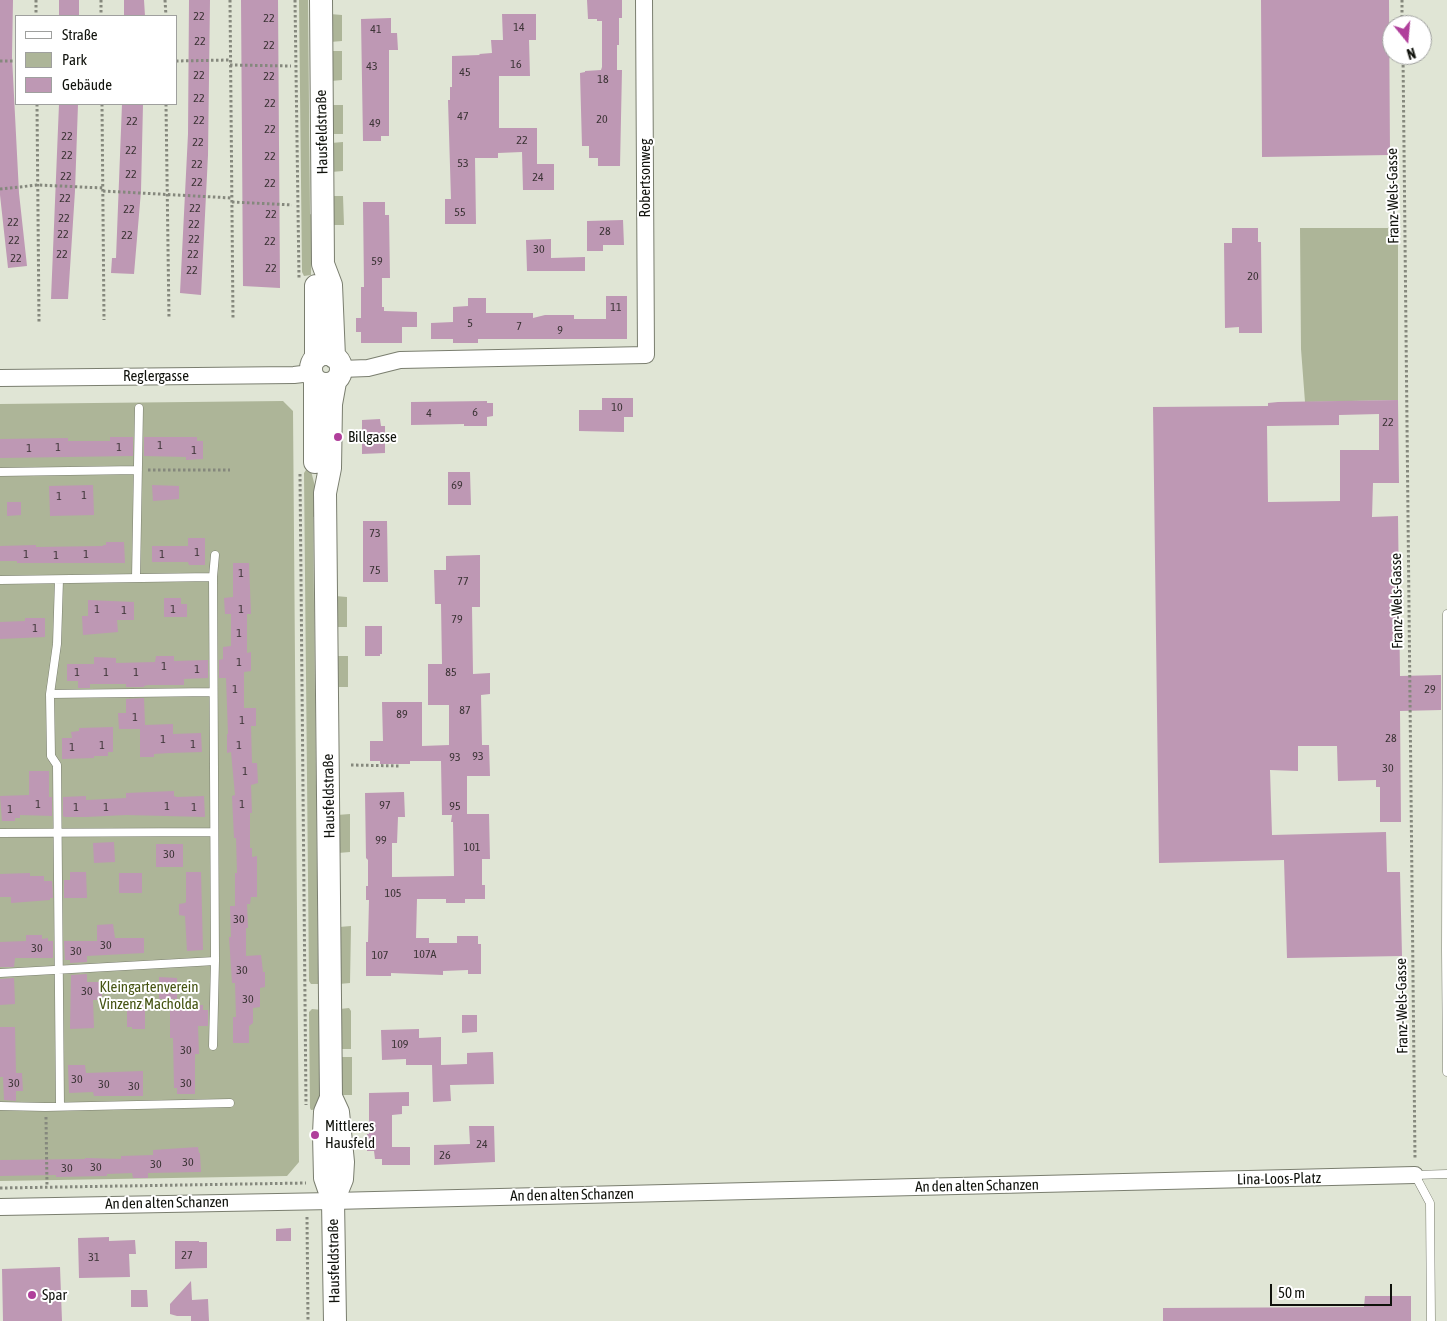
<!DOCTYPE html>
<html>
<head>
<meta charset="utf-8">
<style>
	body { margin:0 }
	#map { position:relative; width:1447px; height:1321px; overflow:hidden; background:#e0e5d5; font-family:"Asap Condensed",sans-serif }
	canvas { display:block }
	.legend { position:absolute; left:15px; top:15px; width:162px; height:90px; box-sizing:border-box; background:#fff; border:1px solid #9fa09e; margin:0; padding:6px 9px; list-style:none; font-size:15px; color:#10120c }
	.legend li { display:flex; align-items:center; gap:10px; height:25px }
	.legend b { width:25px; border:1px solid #9fa09e }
	.north { position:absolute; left:1382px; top:15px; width:50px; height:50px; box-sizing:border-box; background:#fff; border:1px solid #9fa09e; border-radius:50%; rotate:163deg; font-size:14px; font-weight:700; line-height:20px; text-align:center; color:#10120c }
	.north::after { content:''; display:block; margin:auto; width:18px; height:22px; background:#b03f9b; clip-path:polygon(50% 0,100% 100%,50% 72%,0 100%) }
	.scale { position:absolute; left:1270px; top:1284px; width:122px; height:22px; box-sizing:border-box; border:2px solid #10120c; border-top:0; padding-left:6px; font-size:15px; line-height:18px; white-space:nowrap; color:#10120c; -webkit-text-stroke:4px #fff; paint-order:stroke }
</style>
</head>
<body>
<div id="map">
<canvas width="1447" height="1321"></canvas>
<ul class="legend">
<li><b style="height:6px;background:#fff"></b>Straße</li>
<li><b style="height:14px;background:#adb598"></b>Park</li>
<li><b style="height:14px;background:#be98b4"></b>Gebäude</li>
</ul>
<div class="north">N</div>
<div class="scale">50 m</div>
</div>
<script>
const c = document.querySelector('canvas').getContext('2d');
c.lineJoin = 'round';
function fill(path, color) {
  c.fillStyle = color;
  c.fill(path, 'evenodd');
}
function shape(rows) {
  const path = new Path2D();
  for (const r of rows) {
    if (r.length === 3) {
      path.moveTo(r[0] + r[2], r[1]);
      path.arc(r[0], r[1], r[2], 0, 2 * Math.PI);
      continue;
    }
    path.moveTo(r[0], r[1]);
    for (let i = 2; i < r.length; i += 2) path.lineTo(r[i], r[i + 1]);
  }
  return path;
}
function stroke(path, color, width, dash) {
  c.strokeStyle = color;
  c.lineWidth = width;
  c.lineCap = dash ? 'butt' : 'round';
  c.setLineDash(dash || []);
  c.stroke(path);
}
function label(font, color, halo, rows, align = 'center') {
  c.font = font + ' "Asap Condensed",sans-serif';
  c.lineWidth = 4;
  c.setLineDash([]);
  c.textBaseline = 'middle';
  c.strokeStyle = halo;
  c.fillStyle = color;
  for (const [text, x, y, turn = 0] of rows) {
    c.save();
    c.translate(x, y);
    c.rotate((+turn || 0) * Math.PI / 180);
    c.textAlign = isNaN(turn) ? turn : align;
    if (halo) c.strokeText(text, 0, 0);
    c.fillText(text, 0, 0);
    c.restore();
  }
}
const green = shape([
	[299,0,308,0,310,214,312,215,311,275,304,276,302,272],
	[330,14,342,15,342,41,330,42],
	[331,51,342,51,342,80,331,81],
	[330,105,343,105,343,134,331,134],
	[343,142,343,171,331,172,331,143],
	[332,196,343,196,344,225,332,225],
	[1300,228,1388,228,1389,241,1398,241,1398,400,1305,402,1301,349],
	[283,401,293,411,299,1162,287,1176,0,1181,0,404],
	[306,470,311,471,316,490,317,516,313,517,318,965,322,966,322,984,311,984,309,981,304,473],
	[335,596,347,597,347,627,336,627],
	[336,656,348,656,348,687,336,687],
	[350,814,350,852,338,853,337,815],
	[351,926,350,983,339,984,339,927],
	[349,1008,351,1011,351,1049,340,1049,340,1009],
	[312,1009,322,1010,323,1085,319,1109,311,1110,310,1108,309,1012],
	[340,1057,352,1057,352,1095,341,1095]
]);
const building = shape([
	[0,0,13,0,12,57,19,193,27,266,8,268,0,195],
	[59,0,79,0,79,16,59,16],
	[124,0,144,0,145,16,124,16],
	[189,0,210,0,208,155,201,295,180,293,188,134],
	[241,0,278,0,280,288,243,286],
	[587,0,622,0,622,18,619,18,619,45,617,45,617,70,622,70,620,166,598,166,598,158,589,158,589,146,582,146,580,73,585,72,585,71,601,70,602,67,602,21,597,21,597,19,588,19],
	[1261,0,1389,0,1390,155,1262,157],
	[502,14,536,14,536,40,529,40,530,76,499,76,499,128,537,128,537,164,554,164,554,190,523,190,522,152,498,153,498,158,475,158,476,224,445,224,445,199,451,199,448,100,450,100,450,87,452,87,452,56,480,55,479,54,492,53,491,40,503,40],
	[391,18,391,33,397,33,398,50,389,50,389,136,381,136,381,141,363,141,361,19],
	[59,104,78,104,75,191,68,299,51,299],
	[122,104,143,104,141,191,134,274,111,273,112,258,116,258],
	[363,202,385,202,385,215,389,215,390,278,382,278,382,307,384,307,384,311,417,312,417,327,402,327,402,343,361,343,361,332,356,332,356,318,361,318,361,287,364,287],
	[623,220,624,245,603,245,603,251,587,251,587,221],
	[1232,228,1258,228,1258,242,1261,242,1262,333,1239,333,1239,327,1225,328,1224,243,1232,243],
	[551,239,551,258,585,257,585,271,527,271,526,240],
	[606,296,627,296,627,339,478,339,478,343,453,343,453,339,431,339,431,323,453,322,453,307,468,306,468,298,486,298,486,313,533,313,533,318,545,315,574,315,574,319,606,319],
	[602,398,633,398,633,417,624,417,624,432,579,431,579,410,602,410],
	[1398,400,1399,483,1373,483,1372,517,1398,516,1400,676,1441,675,1441,710,1400,711,1401,822,1380,822,1380,787,1376,787,1376,780,1338,781,1337,746,1298,746,1298,771,1270,770,1272,835,1386,832,1387,872,1400,872,1402,956,1287,958,1284,860,1159,863,1153,407,1268,406,1268,403,1278,402],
	[1379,414,1379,450,1340,450,1340,501,1268,502,1267,426,1339,425,1339,415],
	[487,401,487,403,493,403,493,416,487,417,487,426,464,426,464,424,411,425,411,402],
	[380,419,381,426,385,426,385,453,362,454,362,420],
	[110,437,133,437,133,456,0,458,0,439,68,438,68,441,110,441],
	[144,437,197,437,197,441,203,441,203,459,186,460,186,457,144,456],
	[448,472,470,472,471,505,448,505],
	[93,485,94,515,50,516,49,486],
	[152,485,179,486,179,499,153,501],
	[7,502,21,502,21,515,7,516],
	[363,521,387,521,388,582,363,582],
	[188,538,205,538,205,565,189,565,188,562,152,562,152,546,188,546],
	[106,542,124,542,125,563,17,563,17,561,0,561,0,546,36,545,36,547,103,546,103,545,106,545],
	[480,555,480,607,472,607,473,674,490,673,490,694,481,695,482,745,489,745,490,776,467,776,467,814,489,814,490,859,482,859,482,885,485,885,485,899,465,899,465,903,446,903,446,899,417,899,416,938,429,938,429,943,457,943,457,936,478,936,478,944,481,944,481,974,468,974,468,970,443,971,443,975,391,973,391,976,366,976,366,942,368,942,369,900,366,900,366,886,368,886,368,860,366,858,365,793,404,792,405,817,398,817,397,843,392,843,392,877,454,876,453,822,451,822,452,815,442,815,441,761,410,761,410,764,380,764,380,761,370,761,370,741,383,741,382,702,422,702,422,746,449,745,449,705,428,705,428,664,442,664,441,604,435,604,434,570,446,570,446,556],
	[233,563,249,563,251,614,247,614,247,653,251,652,251,671,244,672,244,708,256,708,256,726,251,726,252,763,257,763,258,783,251,785,252,813,250,813,250,848,252,848,252,857,257,856,257,897,251,897,250,904,247,904,248,928,246,928,246,956,261,955,263,972,265,972,265,987,260,988,260,1007,253,1008,253,1023,249,1026,249,1043,233,1043,233,1017,236,1017,235,983,232,983,229,937,231,937,230,906,235,906,235,873,237,873,236,838,234,838,232,796,235,795,231,752,227,753,227,734,228,734,226,678,219,678,219,660,223,659,223,647,231,646,231,614,225,614,224,598,233,597],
	[164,598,181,598,181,604,187,604,187,617,164,617],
	[88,600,134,602,134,620,117,620,118,632,83,635,82,616,88,616],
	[25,618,45,618,45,637,0,639,0,622,25,621],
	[365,626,382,626,382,654,380,654,380,656,365,656],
	[156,656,174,656,174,661,208,660,208,678,184,679,184,685,148,685,144,686,144,687,126,687,126,684,90,684,90,688,78,688,78,681,67,681,67,664,94,664,94,657,116,658,116,663,155,662],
	[144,698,145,725,173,724,173,734,201,733,202,752,169,753,154,754,154,757,140,757,140,729,119,729,118,713,126,713,126,699],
	[113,727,113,752,108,752,108,756,94,756,94,758,62,759,62,738,72,738,71,732,79,731,79,728],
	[29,771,49,771,49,797,52,797,52,816,20,815,20,818,15,818,15,821,2,821,0,796,29,795],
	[174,791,174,796,177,797,204,796,205,817,126,815,86,817,65,817,63,816,63,797,86,796,86,800,126,798,126,793],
	[114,842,115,862,94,863,93,843],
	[156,844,183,844,183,867,156,867],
	[70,872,86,872,87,898,64,898,64,880,70,880],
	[186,872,201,872,203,950,187,951,185,916,179,915,179,904,185,903,186,902],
	[30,873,30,876,44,876,44,881,52,881,53,898,50,898,50,900,11,903,11,897,0,897,0,874],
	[119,873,142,873,142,893,119,893],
	[113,924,115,938,144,938,144,953,87,956,87,962,70,963,70,960,65,960,64,941,97,941,97,925],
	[26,935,42,935,42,939,48,938,48,941,53,941,53,958,15,958,14,967,0,967,0,942,26,941],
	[87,974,87,982,102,982,102,1000,93,1000,94,1028,70,1029,71,975],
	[159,977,177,978,177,999,159,999],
	[14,978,15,1004,0,1005,0,979],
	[127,1005,145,1005,145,1029,132,1029,132,1027,127,1027],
	[203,1005,203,1010,208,1010,208,1026,198,1026,199,1054,195,1054,195,1094,177,1094,177,1088,174,1088,173,1038,170,1038,170,1006],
	[462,1015,477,1015,477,1032,462,1033],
	[0,1027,15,1027,16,1073,22,1073,23,1091,16,1091,16,1101,4,1100,3,1077,0,1077],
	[419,1029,419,1038,441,1037,441,1065,467,1064,467,1053,493,1052,494,1084,450,1085,451,1101,433,1102,432,1065,406,1065,406,1059,382,1060,381,1030],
	[68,1065,85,1065,86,1073,143,1071,143,1096,94,1096,93,1092,69,1093],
	[409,1092,409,1106,402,1106,402,1114,392,1115,392,1147,410,1147,410,1165,382,1165,382,1159,375,1159,374,1151,367,1151,367,1134,369,1134,369,1093],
	[469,1126,494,1126,495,1162,434,1165,434,1145,470,1144],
	[198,1147,199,1153,200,1153,201,1172,148,1173,148,1178,133,1178,132,1173,107,1174,107,1176,56,1177,56,1175,0,1176,0,1160,85,1159,85,1158,121,1159,121,1156,153,1155,153,1150],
	[291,1228,291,1241,276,1241,276,1229],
	[109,1237,109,1241,135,1240,136,1254,129,1254,130,1277,79,1278,78,1238],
	[175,1241,199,1241,199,1242,207,1242,207,1268,175,1269],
	[60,1267,62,1321,3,1321,2,1269],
	[191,1281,192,1300,208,1299,209,1321,191,1321,191,1316,177,1316,170,1314,170,1304],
	[131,1290,147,1290,148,1307,131,1307],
	[1365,1296,1411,1296,1411,1321,1163,1321,1163,1308,1364,1307]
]);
const path = shape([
	[36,0,36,16],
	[101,0,101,16],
	[165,0,166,16],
	[230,0,233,318],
	[295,0,299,278],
	[1402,0,1402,25],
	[1403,55,1415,1159],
	[0,61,16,61],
	[176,61,230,60],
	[230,65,291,66],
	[37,104,39,322],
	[102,104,104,320],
	[166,104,169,319],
	[0,189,38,185,103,188],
	[103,191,232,198],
	[232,202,292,205],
	[148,470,230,470],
	[300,474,306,1105],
	[351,765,400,766],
	[46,1117,47,1187],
	[0,1188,306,1183],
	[307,1217,308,1321]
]);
const lane = shape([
	[0,472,138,470],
	[136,578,139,408],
	[0,580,213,577],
	[59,580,57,644,50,694,51,756,57,765,60,1106],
	[1447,614,1446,950,1447,1072],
	[50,694,213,692],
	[0,833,214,832],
	[0,973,215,961],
	[213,1046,215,961,213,577,215,555],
	[0,1106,45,1107,230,1103],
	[1431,1321,1430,1203,1415,1175,1447,1174]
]);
const street = shape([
	[341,369,368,368,400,360,646,355,644,0],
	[0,378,294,375,311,373],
	[0,1207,333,1201,1415,1175]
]);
const secondary = shape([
	[321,0,323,264,331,285,334,357],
	[326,369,15],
	[316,358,316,286],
	[335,382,331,404,330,468,325,493,331,1098,325,1112,324,1134,325,1178,333,1201,335,1321],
	[315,462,315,380],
	[332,1099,338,1112,343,1162,342,1179,333,1201]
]);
const markers = [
	[338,437,5,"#b03f9b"],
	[315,1135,5,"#b03f9b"],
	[32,1295,5,"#b03f9b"]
];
const numberNames = [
	["22",199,16],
	["22",269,18],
	["14",519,27],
	["41",376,29],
	["22",200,41],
	["22",269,45],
	["16",516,64],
	["43",372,66],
	["45",465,72],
	["22",199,75],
	["22",269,76],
	["18",603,79],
	["22",199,98],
	["22",270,103],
	["47",463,116],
	["20",602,119],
	["22",199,120],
	["22",132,121],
	["49",375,123],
	["22",270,129],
	["22",67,136],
	["22",522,140],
	["22",198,142],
	["22",131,150],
	["22",67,155],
	["22",270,156],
	["53",463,163],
	["22",197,164],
	["22",131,174],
	["22",66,176],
	["24",538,177],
	["22",197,182],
	["22",270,183],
	["22",65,198],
	["22",195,208],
	["22",129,209],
	["55",460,212],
	["22",271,214],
	["22",64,218],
	["22",13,222],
	["22",194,224],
	["28",605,231],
	["22",63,234],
	["22",127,235],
	["22",194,239],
	["22",14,240],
	["22",270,241],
	["30",539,249],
	["22",62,254],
	["22",193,254],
	["22",16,258],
	["59",377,261],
	["22",271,268],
	["22",192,270],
	["20",1253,276],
	["11",616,307],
	["5",470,323],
	["7",519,326],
	["9",560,330],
	["10",617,407],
	["6",475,412],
	["4",429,413],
	["22",1388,422],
	["1",160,445],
	["1",58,447],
	["1",119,447],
	["1",29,448],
	["1",194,450],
	["69",457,485],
	["1",84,495],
	["1",59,496],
	["73",375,533],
	["1",197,552],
	["1",26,554],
	["1",86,554],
	["1",162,554],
	["1",56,555],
	["75",375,570],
	["1",241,573],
	["77",463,581],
	["1",97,609],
	["1",173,609],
	["1",241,609],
	["1",124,610],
	["79",457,619],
	["1",35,628],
	["1",239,633],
	["1",239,662],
	["1",164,666],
	["1",197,669],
	["1",77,672],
	["1",106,672],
	["1",136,672],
	["85",451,672],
	["1",235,689],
	["29",1430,689],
	["87",465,710],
	["89",402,714],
	["1",135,717],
	["1",242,720],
	["28",1391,738],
	["1",163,739],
	["1",193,744],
	["1",102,745],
	["1",239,745],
	["1",72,747],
	["93",478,756],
	["93",455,757],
	["30",1388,768],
	["1",245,771],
	["1",38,804],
	["1",242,804],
	["97",385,805],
	["1",167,806],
	["95",455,806],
	["1",76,807],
	["1",106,807],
	["1",194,807],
	["1",10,809],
	["99",381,840],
	["101",472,847],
	["30",169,854],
	["105",393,893],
	["30",239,919],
	["30",106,945],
	["30",37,948],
	["30",76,951],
	["107A",425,954],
	["107",380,955],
	["30",242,970],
	["30",87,991],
	["30",248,999],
	["109",400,1044],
	["30",186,1050],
	["30",77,1079],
	["30",14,1083],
	["30",186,1083],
	["30",104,1084],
	["30",134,1086],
	["24",482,1144],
	["26",445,1155],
	["30",188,1162],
	["30",156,1164],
	["30",96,1167],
	["30",67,1168],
	["27",187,1255],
	["31",94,1257]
];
const streetNames = [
	["Hausfeldstraße",322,132,-91],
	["Robertsonweg",645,178,-90],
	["Franz-Wels-Gasse",1393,196,-91],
	["Reglergasse",156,376],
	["Franz-Wels-Gasse",1397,601,-91],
	["Hausfeldstraße",329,796,-91],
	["Franz-Wels-Gasse",1402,1006,-91],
	["Lina-Loos-Platz",1279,1179,-1],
	["An den alten Schanzen",977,1186,-1],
	["An den alten Schanzen",572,1195,-1],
	["An den alten Schanzen",167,1203,-1],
	["Hausfeldstraße",334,1261,-91]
];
const poiNames = [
	["Billgasse",348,437],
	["Mittleres",325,1126],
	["Hausfeld",325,1143],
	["Spar",42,1295]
];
const parkNames = [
	["Kleingartenverein",149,987],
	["Vinzenz Macholda",149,1004]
];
fill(green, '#adb598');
fill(building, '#be98b4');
stroke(lane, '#7a7e6f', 9);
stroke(street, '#7a7e6f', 18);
stroke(secondary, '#7a7e6f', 24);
stroke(path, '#85887d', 3, [2.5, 2.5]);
stroke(lane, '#fff', 8);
stroke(street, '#fff', 16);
stroke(secondary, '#fff', 22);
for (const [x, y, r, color] of markers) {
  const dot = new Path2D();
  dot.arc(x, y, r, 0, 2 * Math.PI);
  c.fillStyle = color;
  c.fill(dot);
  stroke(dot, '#fff', 2);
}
label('12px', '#3c3436', null, numberNames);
label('15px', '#10120c', '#fff', streetNames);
label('15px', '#10120c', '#fff', poiNames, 'left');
label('15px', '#465413', '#fff', parkNames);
</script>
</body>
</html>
